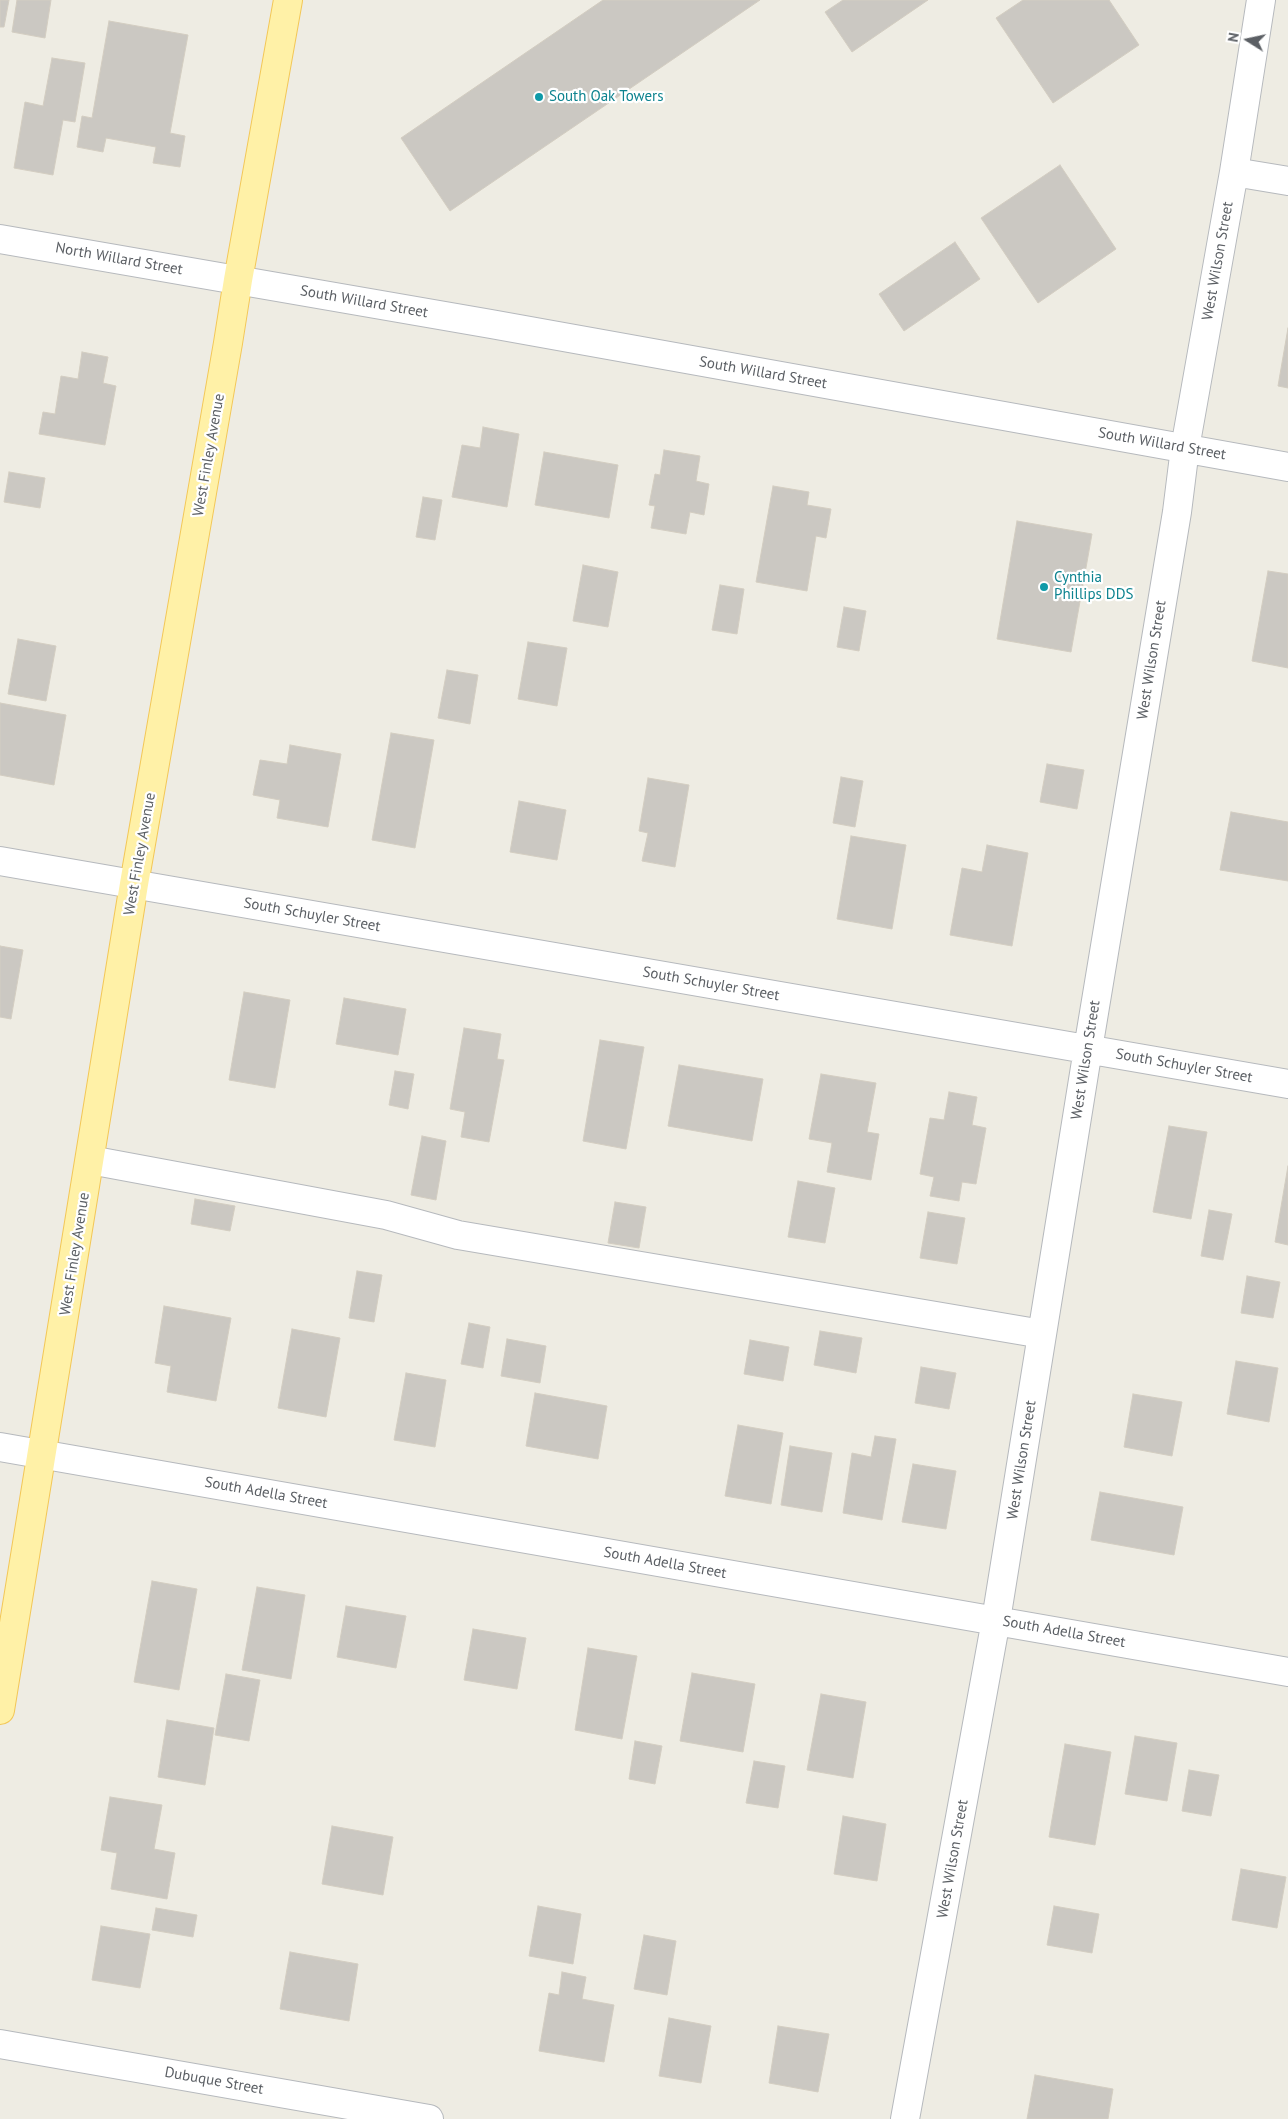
<!DOCTYPE html>
<html>
<head>
<meta charset="utf-8">
<style>
	body { margin:0 }
	#map { position:relative; width:1288px; height:2119px; overflow:hidden; background:#eeece3; font-family:"PT Sans",sans-serif }
	canvas { display:block }
	.north { position:absolute; left:1223px; top:15px; width:50px; height:50px; -webkit-text-stroke:4px #fff; paint-order:stroke; rotate:280deg; font-size:14px; font-weight:700; line-height:20px; text-align:center; color:#5b5f64 }
	.north::after { content:''; display:block; margin:auto; width:18px; height:22px; background:#5b5f64; clip-path:polygon(50% 0,100% 100%,50% 72%,0 100%) }
</style>
</head>
<body>
<div id="map">
<canvas width="1288" height="2119"></canvas>
<div class="north">N</div>
</div>
<script>
const c = document.querySelector('canvas').getContext('2d');
c.lineJoin = 'round';
function fill(path, color) {
  c.fillStyle = color;
  c.fill(path, 'evenodd');
}
function shape(rows) {
  const path = new Path2D();
  for (const r of rows) {
    path.moveTo(r[0], r[1]);
    for (let i = 2; i < r.length; i += 2) path.lineTo(r[i], r[i + 1]);
  }
  return path;
}
function stroke(path, color, width, dash) {
  c.strokeStyle = color;
  c.lineWidth = width;
  c.lineCap = dash ? 'butt' : 'round';
  c.setLineDash(dash || []);
  c.stroke(path);
}
function label(font, color, halo, rows, align = 'center') {
  c.font = font + ' "PT Sans",sans-serif';
  c.lineWidth = 4.5;
  c.setLineDash([]);
  c.textBaseline = 'middle';
  c.strokeStyle = halo;
  c.fillStyle = color;
  for (const [text, x, y, turn = 0] of rows) {
    c.save();
    c.translate(x, y);
    c.rotate((+turn || 0) * Math.PI / 180);
    c.textAlign = isNaN(turn) ? turn : align;
    if (halo) c.strokeText(text, 0, 0);
    c.fillText(text, 0, 0);
    c.restore();
  }
}
const building = shape([
	[0,0,9,0,4,27,0,27,0,0],
	[17,0,51,0,45,38,12,32,17,0],
	[603,0,760,0,450,211,401,138,603,0],
	[843,0,928,0,852,52,825,12,843,0],
	[1023,0,1109,0,1139,45,1053,103,996,18,1023,0],
	[109,21,188,35,170,133,185,136,180,167,153,163,156,147,106,138,103,152,77,147,82,116,92,118,109,21],
	[52,58,85,63,75,122,63,120,53,175,14,168,25,102,43,106,52,58],
	[1060,165,1116,249,1038,303,981,218,1060,165],
	[955,242,980,279,904,331,879,294,955,242],
	[1288,328,1288,388,1278,386,1288,328],
	[82,352,108,357,103,383,116,386,105,445,39,434,43,412,55,414,61,376,78,379,82,352],
	[483,427,519,434,507,507,452,497,462,445,480,448,483,427],
	[664,450,700,456,696,481,709,484,704,515,690,512,686,534,651,528,655,506,649,505,655,474,660,475,664,450],
	[544,452,618,465,609,518,535,505,544,452],
	[9,472,45,478,40,508,4,502,9,472],
	[773,486,809,492,807,505,831,509,826,538,816,536,807,591,756,582,773,486],
	[423,497,442,500,435,540,416,537,423,497],
	[1017,521,1092,534,1071,652,997,639,1017,521],
	[583,565,618,572,608,627,573,621,583,565],
	[1268,571,1288,574,1288,668,1252,661,1268,571],
	[720,585,744,589,737,634,712,630,720,585],
	[844,607,866,611,859,651,837,647,844,607],
	[18,639,56,646,46,701,8,694,18,639],
	[528,642,567,648,557,706,518,699,528,642],
	[447,670,478,675,470,724,438,718,447,670],
	[0,703,66,715,54,785,0,775,0,703],
	[391,733,434,740,415,848,372,840,391,733],
	[290,745,341,754,328,827,277,818,280,800,253,795,260,760,287,764,290,745],
	[1047,764,1084,770,1077,809,1040,802,1047,764],
	[841,777,863,781,855,827,833,823,841,777],
	[648,778,689,785,675,867,642,861,648,833,639,831,648,778],
	[519,801,566,810,557,860,510,852,519,801],
	[1231,812,1288,822,1288,881,1220,870,1231,812],
	[851,836,906,845,892,929,837,919,851,836],
	[987,845,1028,853,1012,946,950,935,962,868,982,872,987,845],
	[0,946,23,950,11,1019,0,1017,0,946],
	[244,992,290,1000,275,1088,229,1080,244,992],
	[344,998,406,1009,398,1055,336,1044,344,998],
	[464,1028,501,1034,497,1059,504,1060,489,1142,461,1137,465,1112,450,1109,464,1028],
	[600,1040,644,1047,626,1149,583,1141,600,1040],
	[679,1065,763,1079,752,1141,668,1126,679,1065],
	[395,1071,414,1074,408,1109,389,1105,395,1071],
	[821,1074,876,1083,867,1132,879,1134,871,1180,827,1172,832,1143,809,1139,821,1074],
	[949,1092,977,1097,972,1125,986,1128,976,1184,962,1182,959,1201,930,1196,934,1177,920,1174,930,1118,944,1120,949,1092],
	[1169,1126,1207,1132,1191,1219,1153,1212,1169,1126],
	[422,1136,446,1141,436,1200,411,1195,422,1136],
	[1288,1166,1288,1245,1275,1242,1288,1166],
	[798,1181,835,1188,825,1243,788,1237,798,1181],
	[195,1199,235,1206,230,1231,191,1224,195,1199],
	[615,1202,646,1207,639,1248,608,1243,615,1202],
	[1209,1210,1232,1214,1223,1260,1201,1256,1209,1210],
	[928,1212,965,1218,957,1264,920,1258,928,1212],
	[357,1271,382,1275,374,1322,349,1318,357,1271],
	[1247,1276,1280,1282,1273,1318,1241,1313,1247,1276],
	[164,1306,231,1318,216,1401,167,1392,171,1366,155,1363,164,1306],
	[469,1323,490,1327,483,1368,461,1364,469,1323],
	[292,1329,340,1338,326,1417,278,1408,292,1329],
	[820,1331,862,1338,856,1373,814,1365,820,1331],
	[507,1339,546,1346,540,1383,501,1376,507,1339],
	[750,1340,789,1347,783,1381,744,1374,750,1340],
	[1236,1361,1278,1368,1269,1422,1227,1414,1236,1361],
	[921,1367,956,1373,949,1409,915,1403,921,1367],
	[406,1373,446,1380,435,1447,394,1440,406,1373],
	[535,1393,607,1406,598,1459,526,1446,535,1393],
	[1133,1394,1182,1402,1172,1456,1124,1447,1133,1394],
	[738,1425,783,1433,771,1504,725,1496,738,1425],
	[875,1436,896,1439,882,1520,843,1513,852,1453,871,1457,875,1436],
	[790,1446,832,1453,822,1512,781,1505,790,1446],
	[913,1464,956,1471,946,1529,902,1522,913,1464],
	[1100,1492,1183,1507,1174,1555,1091,1540,1100,1492],
	[152,1581,197,1589,179,1690,134,1682,152,1581],
	[257,1587,305,1595,291,1679,242,1670,257,1587],
	[346,1606,406,1616,396,1668,337,1657,346,1606],
	[473,1629,526,1638,517,1689,464,1680,473,1629],
	[588,1648,637,1656,622,1739,575,1730,588,1648],
	[692,1673,755,1684,743,1752,680,1741,692,1673],
	[226,1674,260,1680,249,1741,215,1735,226,1674],
	[821,1694,866,1702,853,1778,807,1770,821,1694],
	[167,1720,214,1728,205,1785,158,1777,167,1720],
	[1135,1736,1177,1743,1167,1801,1125,1794,1135,1736],
	[635,1741,662,1746,655,1784,629,1779,635,1741],
	[1065,1744,1111,1752,1095,1845,1049,1837,1065,1744],
	[754,1761,785,1766,778,1808,746,1803,754,1761],
	[1189,1770,1219,1775,1211,1816,1182,1811,1189,1770],
	[110,1797,162,1805,154,1849,175,1853,167,1899,111,1889,117,1853,101,1850,110,1797],
	[843,1816,886,1824,877,1881,834,1874,843,1816],
	[332,1826,393,1837,383,1895,322,1884,332,1826],
	[1241,1869,1286,1877,1277,1928,1232,1920,1241,1869],
	[538,1906,581,1914,573,1964,529,1956,538,1906],
	[1054,1906,1099,1914,1092,1953,1047,1945,1054,1906],
	[156,1908,197,1915,193,1937,152,1930,156,1908],
	[101,1926,150,1934,140,1988,92,1980,101,1926],
	[644,1935,676,1941,667,1995,634,1989,644,1935],
	[290,1952,358,1964,349,2021,280,2009,290,1952],
	[562,1972,586,1977,582,1999,614,2005,604,2062,539,2051,549,1993,559,1995,562,1972],
	[669,2018,711,2026,701,2083,659,2076,669,2018],
	[778,2026,829,2034,818,2092,769,2083,778,2026],
	[1035,2075,1113,2089,1108,2119,1027,2119,1035,2075]
]);
const minor = shape([
	[1234,172,1288,181],
	[0,239,491,324,1288,467],
	[0,861,1288,1084],
	[90,1160,386,1215,458,1235,1042,1334],
	[0,1447,1288,1672],
	[0,2044,429,2119],
	[905,2119,996,1620,1088,1049,1177,512,1185,448,1234,172,1261,0]
]);
const major = shape([
	[0,1710,134,884,228,343,238,280,288,0]
]);
const markers = [
	[539,97,5,"#0f9aa8"],
	[1044,587,5,"#0f9aa8"]
];
const cultureNames = [
	["South Oak Towers",549,97],
	["Cynthia",1054,578],
	["Phillips DDS",1054,595]
];
const streetNames = [
	["North Willard Street",119,259,10],
	["West Wilson Street",1218,261,-80],
	["South Willard Street",364,302,10],
	["South Willard Street",763,373,10],
	["South Willard Street",1162,444,10],
	["West Finley Avenue",209,455,-80],
	["West Wilson Street",1152,660,-81],
	["West Finley Avenue",140,854,-80],
	["South Schuyler Street",312,915,10],
	["South Schuyler Street",711,984,10],
	["West Wilson Street",1086,1060,-81],
	["South Schuyler Street",1184,1066,10],
	["West Finley Avenue",75,1254,-81],
	["West Wilson Street",1022,1460,-81],
	["South Adella Street",266,1493,10],
	["South Adella Street",665,1563,10],
	["South Adella Street",1064,1632,10],
	["West Wilson Street",953,1859,-80],
	["Dubuque Street",214,2081,10]
];
fill(building, '#cbc8c2');
stroke(building, '#d3cdc1', 1);
stroke(minor, '#b6b9bd', 30);
stroke(major, '#f3c757', 30);
stroke(minor, '#fff', 28);
stroke(major, '#fff1a7', 28);
for (const [x, y, r, color] of markers) {
  const dot = new Path2D();
  dot.arc(x, y, r, 0, 2 * Math.PI);
  c.fillStyle = color;
  c.fill(dot);
  stroke(dot, '#fff', 2);
}
label('15px', '#0d838f', '#fff', cultureNames, 'left');
label('15px', '#5b5f64', '#fff', streetNames);
</script>
</body>
</html>
